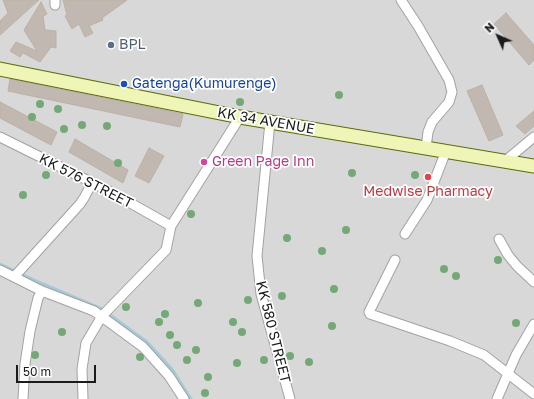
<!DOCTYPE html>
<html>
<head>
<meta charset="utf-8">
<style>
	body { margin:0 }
	#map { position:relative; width:534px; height:399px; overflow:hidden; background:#ece9e1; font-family:"Golos Text",sans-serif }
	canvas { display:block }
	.north { position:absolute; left:478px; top:16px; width:40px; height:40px; -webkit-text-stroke:3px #fff; paint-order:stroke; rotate:315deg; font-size:11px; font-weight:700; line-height:16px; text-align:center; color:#1b1b1b }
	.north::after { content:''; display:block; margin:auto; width:14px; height:18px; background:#1b1b1b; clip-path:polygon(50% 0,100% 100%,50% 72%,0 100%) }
	.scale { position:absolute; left:16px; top:365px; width:80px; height:18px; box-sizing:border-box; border:2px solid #1b1b1b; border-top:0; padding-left:5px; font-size:12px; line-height:14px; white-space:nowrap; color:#1b1b1b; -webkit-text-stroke:3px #fff; paint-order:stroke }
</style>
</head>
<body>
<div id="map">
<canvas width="534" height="399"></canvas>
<div class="north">N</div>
<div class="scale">50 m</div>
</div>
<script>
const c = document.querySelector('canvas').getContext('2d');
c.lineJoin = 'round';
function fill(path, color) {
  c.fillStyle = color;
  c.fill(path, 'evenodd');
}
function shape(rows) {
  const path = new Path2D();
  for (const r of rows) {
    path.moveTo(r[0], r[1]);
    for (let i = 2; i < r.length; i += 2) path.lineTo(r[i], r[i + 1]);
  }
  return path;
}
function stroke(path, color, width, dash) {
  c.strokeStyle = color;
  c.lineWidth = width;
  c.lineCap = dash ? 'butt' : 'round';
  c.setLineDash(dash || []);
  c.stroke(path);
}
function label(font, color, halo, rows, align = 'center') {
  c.font = font + ' "Golos Text",sans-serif';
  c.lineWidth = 3.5;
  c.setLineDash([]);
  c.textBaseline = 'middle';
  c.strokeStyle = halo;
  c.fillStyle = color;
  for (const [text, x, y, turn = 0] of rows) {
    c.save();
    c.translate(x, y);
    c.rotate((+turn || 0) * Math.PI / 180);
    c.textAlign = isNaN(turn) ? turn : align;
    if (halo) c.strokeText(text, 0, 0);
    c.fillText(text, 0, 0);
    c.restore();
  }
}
const residential = shape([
	[0,0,534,0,534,399,0,399]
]);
const stream = shape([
	[0,264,43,284,102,309,147,342,172,369,191,399]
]);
const building = shape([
	[3,0,39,0,0,35,0,21,8,13,3,0],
	[63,0,127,0,102,18,103,20,89,26,93,33,85,37,79,24,72,29,65,16,67,15,63,0],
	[41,2,47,14,43,16,45,30,56,31,56,48,51,47,40,62,23,53,20,57,10,51,16,42,37,51,24,30,41,2],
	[506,13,534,45,534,60,529,65,494,24,506,13],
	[10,79,183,114,180,127,8,91,10,79],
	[482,85,503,135,489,141,467,91,482,85],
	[0,102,57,132,51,145,0,118,0,102],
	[534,111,534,126,525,134,516,126,534,111],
	[75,139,128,170,123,183,69,152,75,139],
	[149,148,164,156,149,183,135,176,149,148]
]);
const street = shape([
	[55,0,55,5],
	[401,0,418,26,449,80,452,92,449,102,432,122,428,132,426,148],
	[270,122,257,256,261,294,290,399],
	[0,137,111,192,171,226],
	[504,162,534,137],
	[405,234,427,200,446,151],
	[499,239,508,255,517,266,534,282],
	[395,260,369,312,370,314,450,341,484,355,534,394],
	[0,270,42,291,38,298,30,331,25,364,23,399],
	[14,277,80,204,84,198,92,183],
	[42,291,94,311,143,347,169,376,184,399],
	[83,399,82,369,86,343,102,316,166,250,171,226,240,117],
	[497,399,516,355,534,324]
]);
const secondary = shape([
	[0,69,240,117,534,166]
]);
const trees = [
	[339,95],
	[240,102],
	[40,104],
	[58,109],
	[32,117],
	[82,125],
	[107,126],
	[64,129],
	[118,163],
	[352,173],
	[46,175],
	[415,175],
	[23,195],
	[191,214],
	[346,230],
	[287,238],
	[322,251],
	[498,260],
	[444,269],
	[456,276],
	[334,289],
	[282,296],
	[248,300],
	[198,303],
	[126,307],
	[165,314],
	[159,322],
	[233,322],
	[516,323],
	[332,326],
	[62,332],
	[242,332],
	[170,335],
	[177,345],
	[196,350],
	[35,355],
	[290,356],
	[140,357],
	[187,360],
	[264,360],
	[309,362],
	[237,363],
	[208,377],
	[205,393]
];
const markers = [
	[111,45,4,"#5c6f8a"],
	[124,84,4,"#1a4fb4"],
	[204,162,4,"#d1479c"],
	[428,177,4,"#e0444e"]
];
const serviceNames = [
	["BPL",119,45]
];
const transitNames = [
	["Gatenga(Kumurenge)",132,84]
];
const streetNames = [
	["KK 34 AVENUE",266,121,10],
	["KK 576 STREET",86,181,27],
	["KK 580 STREET",273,332,76]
];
const hotelNames = [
	["Green Page Inn",212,162]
];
const healthNames = [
	["Medwise Pharmacy",428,192]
];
fill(residential, '#d9d8d8');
stroke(stream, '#a4c9d8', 3);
fill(building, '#c1b8b1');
stroke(building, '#bdb1a5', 1);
stroke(street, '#a2a2a2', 11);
stroke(secondary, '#5a6a0b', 15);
stroke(street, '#fff', 9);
stroke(secondary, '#eef5b7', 13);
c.fillStyle = '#74a876';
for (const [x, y] of trees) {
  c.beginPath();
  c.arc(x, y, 4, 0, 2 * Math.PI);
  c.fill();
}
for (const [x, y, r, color] of markers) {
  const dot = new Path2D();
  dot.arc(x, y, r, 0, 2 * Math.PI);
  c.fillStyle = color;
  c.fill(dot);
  stroke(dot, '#fff', 1.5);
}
label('14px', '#4e5e75', '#fff', serviceNames, 'left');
label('14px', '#164399', '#fff', transitNames, 'left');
label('14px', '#1b1b1b', '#fff', streetNames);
label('14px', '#b23c85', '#fff', hotelNames, 'left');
label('14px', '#be3a42', '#fff', healthNames);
</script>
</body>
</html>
